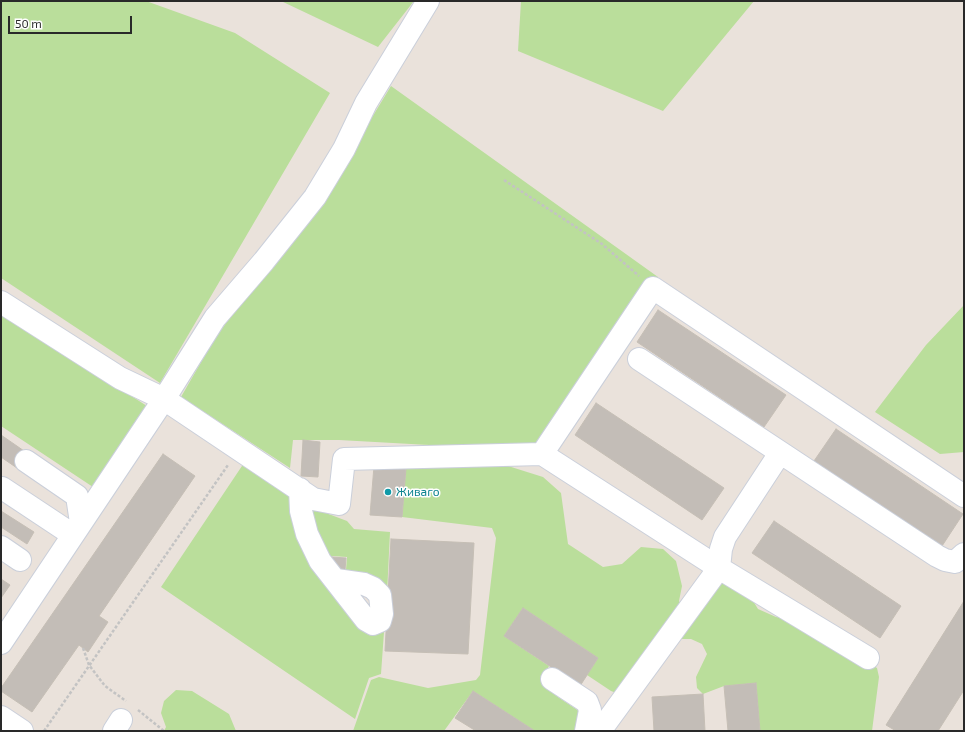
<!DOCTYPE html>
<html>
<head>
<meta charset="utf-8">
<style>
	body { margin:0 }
	#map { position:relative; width:965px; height:732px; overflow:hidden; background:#eae2db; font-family:"Exo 2",sans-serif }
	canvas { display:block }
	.frame { position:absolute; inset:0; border:2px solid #292929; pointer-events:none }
	.scale { position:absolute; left:8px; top:16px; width:124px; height:18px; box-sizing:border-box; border:2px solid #292929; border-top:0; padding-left:5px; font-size:12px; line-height:14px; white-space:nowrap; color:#292929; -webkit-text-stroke:3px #fff; paint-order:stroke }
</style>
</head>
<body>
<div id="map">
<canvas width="965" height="732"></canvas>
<div class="frame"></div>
<div class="scale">50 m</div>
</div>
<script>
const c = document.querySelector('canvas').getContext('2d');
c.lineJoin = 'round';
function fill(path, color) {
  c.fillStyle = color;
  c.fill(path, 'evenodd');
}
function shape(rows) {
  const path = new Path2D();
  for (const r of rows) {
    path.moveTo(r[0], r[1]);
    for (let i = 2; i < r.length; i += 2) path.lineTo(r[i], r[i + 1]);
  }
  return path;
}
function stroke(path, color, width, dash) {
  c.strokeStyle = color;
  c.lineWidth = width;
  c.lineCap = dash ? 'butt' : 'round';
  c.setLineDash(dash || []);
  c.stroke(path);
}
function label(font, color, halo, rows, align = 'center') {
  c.font = font + ' "Exo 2",sans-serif';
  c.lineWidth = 3;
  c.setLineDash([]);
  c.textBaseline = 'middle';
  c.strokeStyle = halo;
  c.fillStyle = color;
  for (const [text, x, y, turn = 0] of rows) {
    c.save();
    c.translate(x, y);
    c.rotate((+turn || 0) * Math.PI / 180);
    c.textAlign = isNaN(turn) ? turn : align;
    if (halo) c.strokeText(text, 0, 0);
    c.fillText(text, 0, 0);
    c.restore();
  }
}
const green = shape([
	[1,1,146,1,235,33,330,93,160,383,1,278],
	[281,1,414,1,378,47],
	[521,1,754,1,663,111,518,51],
	[391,86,658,277,537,451,339,440,293,440,290,468,181,397,216,336,320,203],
	[964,305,964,452,940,454,875,412,926,345],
	[1,312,150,408,96,489,1,426],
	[248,457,297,491,298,511,370,626,384,632,381,674,369,678,355,719,161,587],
	[508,466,543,477,561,493,568,544,603,567,622,564,641,547,663,549,676,561,682,586,679,601,685,616,725,579,747,591,758,609,776,617,802,621,877,668,879,677,872,731,760,731,756,683,724,686,703,694,697,688,696,677,707,654,702,644,691,639,678,639,622,695,611,691,587,675,598,658,523,608,504,636,549,666,543,677,544,686,558,697,579,711,577,731,535,731,473,691,444,731,353,731,371,680,379,677,428,688,476,680,480,675,496,538,492,528,402,517,406,468],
	[310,507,347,521,354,529,390,532,387,594,331,569,346,570,347,557,332,556,331,565,309,512],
	[176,690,192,691,229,714,236,731,164,731,166,727,161,713,164,701]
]);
const building = shape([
	[658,310,786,395,764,427,637,342,658,310],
	[596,403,724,488,702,520,575,435,596,403],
	[836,429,963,514,942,546,814,461,836,429],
	[1,435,27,453,17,468,1,457,1,435],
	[303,440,320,442,318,477,301,476,303,440],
	[163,454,195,476,99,616,108,622,88,652,79,645,32,712,1,691,1,688,163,454],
	[374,466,406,468,402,517,370,515,374,466],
	[1,511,34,532,27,544,1,527,1,511],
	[774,521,901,606,880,638,752,553,774,521],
	[391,539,474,543,468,654,385,651,391,539],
	[332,557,346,558,345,570,331,569,332,557],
	[1,579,10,585,1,598,1,579],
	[964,601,964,690,938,731,896,731,886,725,964,601],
	[523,608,598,658,580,686,504,636,523,608],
	[756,683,760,731,728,731,724,686,756,683],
	[473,691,535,731,476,731,455,718,473,691],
	[703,694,705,731,654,731,652,697,703,694]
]);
const path = shape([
	[504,180,602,244,639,276],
	[83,648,89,665,105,686,126,701],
	[138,710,164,731],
	[44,731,228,465]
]);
const minor = shape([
	[1,302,120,378,164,399,215,318,264,261,315,197,344,149,366,103,428,1],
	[639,359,937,556,945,560,955,562,964,554],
	[542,454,653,288,964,496],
	[26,461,77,496,81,523],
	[300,489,301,511,307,534,320,561,366,620,373,624,380,621,382,614,380,595,373,588,364,584,336,580],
	[1,490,2,488,73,535],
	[1,547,20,560],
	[1,643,164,399,313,499,339,504,344,459,542,454,719,568,868,658],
	[552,679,587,702,590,710,586,731],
	[1,717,22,731],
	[114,731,121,720],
	[600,731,719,568,721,549,725,537,780,453]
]);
const markers = [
	[388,492,4,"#0f9aa8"]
];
const cultureNames = [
	["Живаго",396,492]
];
fill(green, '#bade9b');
fill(building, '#c3bdb7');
stroke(building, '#c5beb5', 1);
stroke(minor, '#cacfda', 24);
stroke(path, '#c3c3c3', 2.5, [3, 2]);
stroke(minor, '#fff', 22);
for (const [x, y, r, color] of markers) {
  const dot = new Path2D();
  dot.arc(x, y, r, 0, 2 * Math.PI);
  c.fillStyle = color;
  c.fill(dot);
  stroke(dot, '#fff', 1.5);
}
label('12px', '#0d838f', '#fff', cultureNames, 'left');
</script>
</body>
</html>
